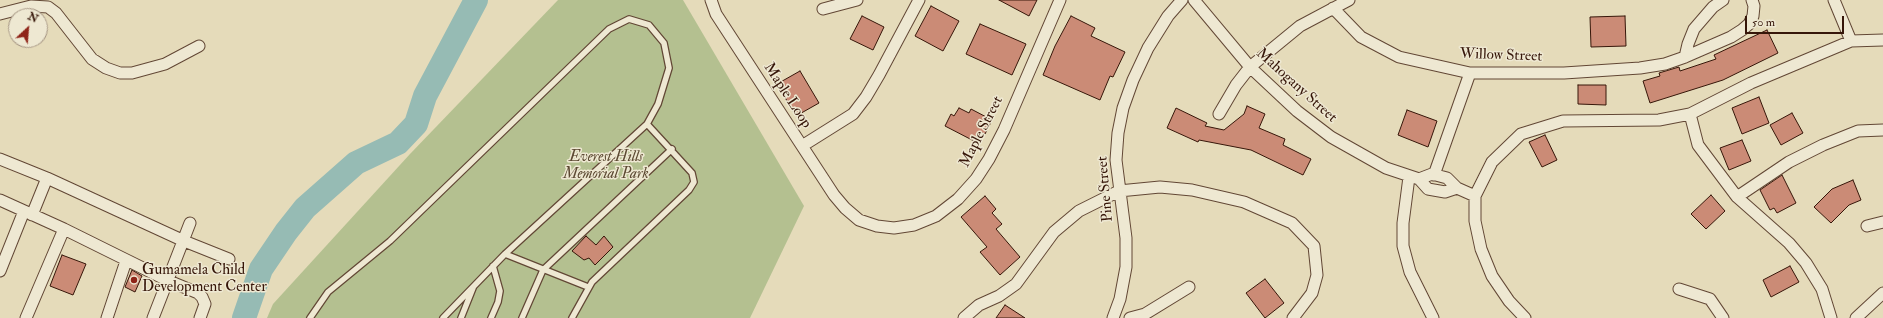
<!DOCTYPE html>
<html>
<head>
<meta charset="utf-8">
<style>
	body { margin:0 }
	#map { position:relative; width:1883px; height:318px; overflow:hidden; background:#e5dbba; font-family:"IM FELL Double Pica",serif }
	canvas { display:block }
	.north { position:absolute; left:8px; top:8px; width:40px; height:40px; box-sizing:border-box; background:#eee8d2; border:1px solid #a49482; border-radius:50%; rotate:26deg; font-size:11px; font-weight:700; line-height:16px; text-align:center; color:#361609 }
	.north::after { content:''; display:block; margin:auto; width:14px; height:18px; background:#8f2418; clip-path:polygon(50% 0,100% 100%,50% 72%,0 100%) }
	.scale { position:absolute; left:1745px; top:16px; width:99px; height:18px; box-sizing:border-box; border:2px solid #361609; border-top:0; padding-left:5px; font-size:12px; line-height:14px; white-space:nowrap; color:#361609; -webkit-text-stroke:3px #eee8d2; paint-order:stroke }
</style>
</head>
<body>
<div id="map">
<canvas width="1883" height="318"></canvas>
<div class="north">N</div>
<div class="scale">50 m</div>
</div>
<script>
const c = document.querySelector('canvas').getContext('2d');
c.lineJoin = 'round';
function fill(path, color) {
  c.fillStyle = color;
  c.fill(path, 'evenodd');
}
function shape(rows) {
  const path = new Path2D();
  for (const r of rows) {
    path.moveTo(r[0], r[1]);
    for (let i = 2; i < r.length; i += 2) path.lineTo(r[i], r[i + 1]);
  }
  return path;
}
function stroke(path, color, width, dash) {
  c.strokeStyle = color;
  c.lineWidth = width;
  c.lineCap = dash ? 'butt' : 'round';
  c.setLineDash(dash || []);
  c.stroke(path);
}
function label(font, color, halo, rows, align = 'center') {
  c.font = font + ' "IM FELL Double Pica",serif';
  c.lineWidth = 3;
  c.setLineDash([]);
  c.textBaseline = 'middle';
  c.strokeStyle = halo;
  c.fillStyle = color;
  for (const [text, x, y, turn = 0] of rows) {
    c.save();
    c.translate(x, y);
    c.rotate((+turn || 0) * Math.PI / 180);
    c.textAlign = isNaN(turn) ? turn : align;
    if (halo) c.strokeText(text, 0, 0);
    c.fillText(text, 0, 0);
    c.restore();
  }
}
const green = shape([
	[558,0,683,0,804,206,750,318,267,318,273,304,410,154]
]);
const river = shape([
	[244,318,261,269,286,232,305,208,356,163,398,143,416,124,425,96,476,0]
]);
const building = shape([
	[999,0,1037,0,1029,16,999,0],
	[931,6,959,21,943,51,915,36,931,6],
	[862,16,884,27,873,50,850,39,862,16],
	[1071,16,1095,28,1091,36,1125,52,1113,77,1110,76,1100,100,1043,75,1055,46,1071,16],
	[1625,16,1626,46,1591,47,1590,17,1625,16],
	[980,24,1026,44,1012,75,966,54,980,24],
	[1767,30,1778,53,1723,80,1650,103,1643,81,1660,76,1659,73,1679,67,1680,71,1716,59,1714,55,1767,30],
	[800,71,819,103,796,116,777,84,800,71],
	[1578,85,1606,85,1606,105,1578,104,1578,85],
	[1759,97,1769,123,1742,134,1732,108,1759,97],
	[1247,106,1265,114,1259,128,1285,139,1283,145,1311,159,1303,175,1251,150,1199,140,1198,142,1167,128,1176,108,1207,123,1205,126,1224,130,1244,114,1247,106],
	[959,108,969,113,971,109,992,120,985,134,979,132,974,141,945,126,951,114,954,116,959,108],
	[1407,110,1437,121,1428,147,1398,135,1407,110],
	[1792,113,1803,133,1781,145,1770,125,1792,113],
	[1545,135,1557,160,1542,167,1529,142,1545,135],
	[1742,140,1751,161,1729,170,1720,148,1742,140],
	[1782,175,1796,203,1777,213,1774,208,1770,210,1760,190,1782,175],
	[1853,180,1861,200,1849,205,1831,223,1814,207,1832,189,1853,180],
	[1711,195,1725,211,1706,229,1691,214,1711,195],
	[985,196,996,209,992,213,1002,224,996,229,1020,257,1000,275,980,252,987,247,961,217,985,196],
	[586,236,596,245,604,236,613,247,595,265,589,258,584,260,572,251,586,236],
	[62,255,86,264,73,295,50,286,62,255],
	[1790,266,1799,282,1771,297,1763,280,1790,266],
	[132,270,142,276,135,292,125,287,132,270],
	[1265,279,1284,303,1265,318,1246,293,1265,279],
	[1005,305,1025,318,996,318,1005,305]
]);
const service = shape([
	[505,254,588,287],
	[310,318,328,292,390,241,609,29,629,19,649,25,664,43,669,68,658,104,647,124,505,254,443,318],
	[461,318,473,288],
	[491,318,498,302,500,291,493,266],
	[522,318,543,270,672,149],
	[572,318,592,282,689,190,694,182,692,173,647,124]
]);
const minor = shape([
	[711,0,716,14,802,146,853,114,866,97,879,75,919,0],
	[1194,0,1250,67,1297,111,1331,137,1386,168,1419,179,1432,174,1447,178,1457,188,1475,196],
	[1834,0,1851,41],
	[1333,8,1361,37,1399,57,1470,73,1564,73,1640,68,1665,64,1685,57,1731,37,1742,30,1749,24,1753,16,1754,6,1752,0],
	[823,9,857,0],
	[0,14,31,6,48,7,56,13,92,59,106,68,120,73,132,73,165,64,199,46],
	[1685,57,1688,44,1694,29,1713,7,1723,0],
	[1219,114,1236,85,1250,67,1300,26,1349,0],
	[1690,114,1698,145,1737,197,1789,243,1806,263,1822,289,1831,318],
	[802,146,834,195,845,208,859,220,877,226,894,228,914,225,936,216,958,199,976,179,989,159,1004,130,1060,0],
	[0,159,47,178,184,241,229,259],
	[1434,175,1470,73],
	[1409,177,1403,223,1403,246,1410,272,1433,318],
	[1419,179,1428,189,1445,192,1457,188],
	[1737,197,1789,162,1823,145,1858,131,1883,130],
	[0,200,64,229,169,281,198,293,202,297,205,304,200,318],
	[32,215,47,178],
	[1867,226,1883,222],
	[0,271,24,211],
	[1679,289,1710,299,1723,318],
	[26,318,64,229],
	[107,318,126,261],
	[153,318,190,223],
	[964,318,979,305,999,296,1016,284,1054,232,1079,211,1119,191,1160,187,1192,190,1244,202,1292,223,1314,246,1317,275,1312,293,1293,318],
	[1113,318,1120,299,1126,267,1126,238,1116,160,1118,133,1123,108,1133,80,1148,48,1168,16,1182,0],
	[1130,318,1145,314,1189,287],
	[1525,318,1509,301,1492,276,1481,249,1475,221,1475,196,1492,162,1521,134,1563,121,1659,120,1690,114,1751,83,1851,41,1883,40],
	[1856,318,1883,293]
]);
const markers = [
	[134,280,4,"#8f2418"]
];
const streetNames = [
	["Willow Street",1501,56,2],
	["Mahogany Street",1296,86,42],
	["Maple Loop",787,96,57],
	["Maple Street",982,132,-63],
	["Pine Street",1106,189,-95]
];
const parkNames = [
	["Everest Hills",606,158],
	["Memorial Park",606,175]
];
const poiNames = [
	["Gumamela Child",142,271],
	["Development Center",142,288]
];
fill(green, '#b4c090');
stroke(river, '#96bbb4', 24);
fill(building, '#cb8b76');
stroke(building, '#361609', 1);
stroke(service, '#624735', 8);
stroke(minor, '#624735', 13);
stroke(service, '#eee8d2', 5.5);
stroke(minor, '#eee8d2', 11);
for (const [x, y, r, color] of markers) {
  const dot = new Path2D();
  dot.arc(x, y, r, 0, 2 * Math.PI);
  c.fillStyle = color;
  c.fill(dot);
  stroke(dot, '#eee8d2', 1.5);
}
label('15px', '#361609', '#eee8d2', streetNames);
label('italic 15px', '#5c4932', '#eee8d2', parkNames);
label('15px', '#361609', '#eee8d2', poiNames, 'left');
</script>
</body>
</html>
